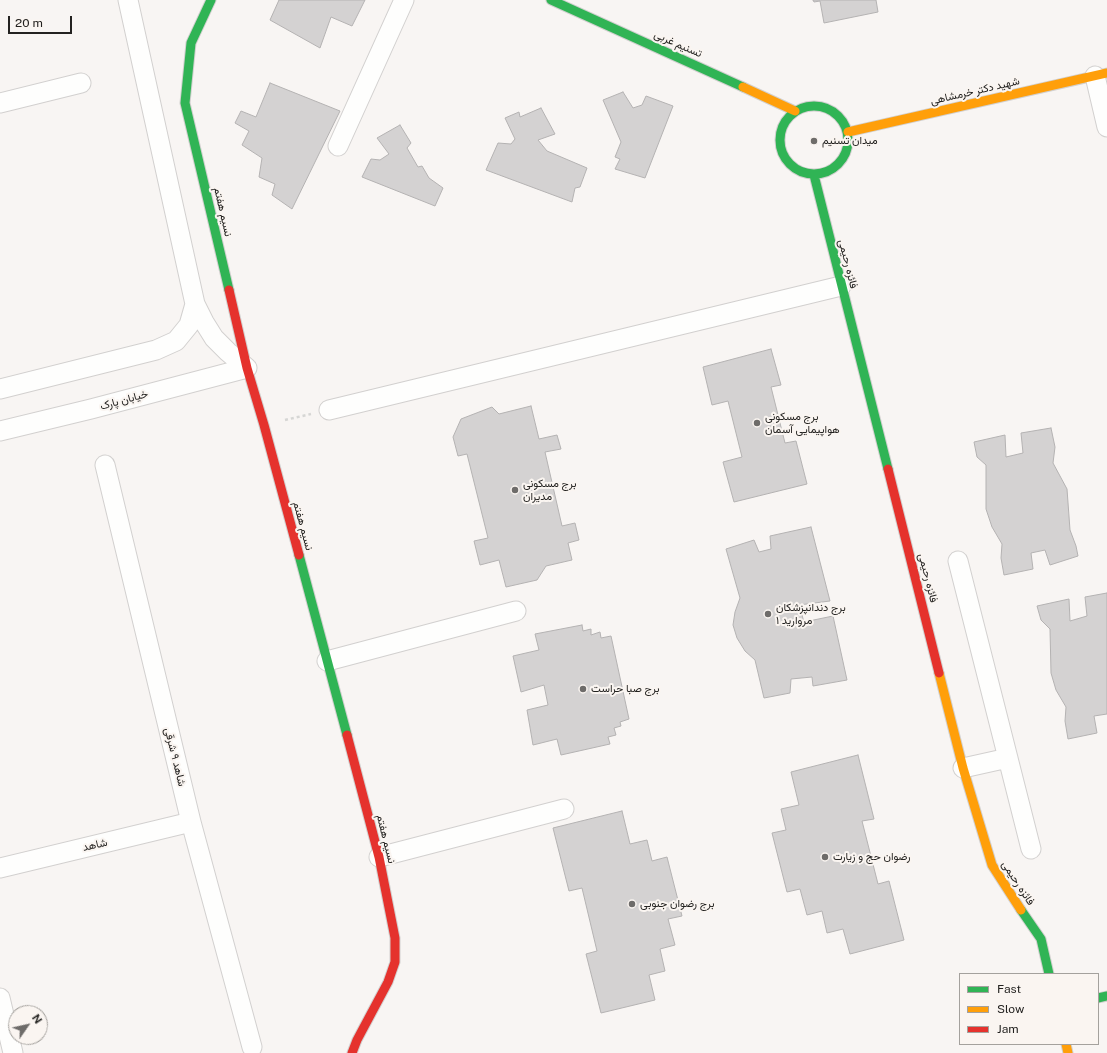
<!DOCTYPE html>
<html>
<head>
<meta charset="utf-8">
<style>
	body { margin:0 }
	#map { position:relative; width:1107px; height:1053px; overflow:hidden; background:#f8f5f3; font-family:"Public Sans",sans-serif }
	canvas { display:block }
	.legend { position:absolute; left:959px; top:973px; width:140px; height:72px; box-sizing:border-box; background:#faf5f1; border:1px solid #a4a19d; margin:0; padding:5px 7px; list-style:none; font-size:12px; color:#232220 }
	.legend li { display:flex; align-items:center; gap:8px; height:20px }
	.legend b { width:20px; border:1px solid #a4a19d }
	.north { position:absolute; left:8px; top:1005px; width:40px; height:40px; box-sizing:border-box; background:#faf5f1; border:1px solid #a4a19d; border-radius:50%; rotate:56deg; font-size:11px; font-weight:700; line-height:16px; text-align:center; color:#232220 }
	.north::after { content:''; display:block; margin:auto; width:14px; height:18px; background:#6e6c6a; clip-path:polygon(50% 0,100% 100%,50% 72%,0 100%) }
	.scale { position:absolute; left:8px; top:16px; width:64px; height:18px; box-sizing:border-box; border:2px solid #232220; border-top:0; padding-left:5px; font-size:12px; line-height:14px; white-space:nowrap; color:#232220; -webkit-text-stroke:3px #faf5f1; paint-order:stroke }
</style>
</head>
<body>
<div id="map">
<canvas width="1107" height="1053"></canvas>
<ul class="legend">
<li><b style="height:5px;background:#30b455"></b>Fast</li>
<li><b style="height:5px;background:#ff9f0a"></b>Slow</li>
<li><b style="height:5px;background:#e5322d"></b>Jam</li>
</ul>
<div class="north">N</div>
<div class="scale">20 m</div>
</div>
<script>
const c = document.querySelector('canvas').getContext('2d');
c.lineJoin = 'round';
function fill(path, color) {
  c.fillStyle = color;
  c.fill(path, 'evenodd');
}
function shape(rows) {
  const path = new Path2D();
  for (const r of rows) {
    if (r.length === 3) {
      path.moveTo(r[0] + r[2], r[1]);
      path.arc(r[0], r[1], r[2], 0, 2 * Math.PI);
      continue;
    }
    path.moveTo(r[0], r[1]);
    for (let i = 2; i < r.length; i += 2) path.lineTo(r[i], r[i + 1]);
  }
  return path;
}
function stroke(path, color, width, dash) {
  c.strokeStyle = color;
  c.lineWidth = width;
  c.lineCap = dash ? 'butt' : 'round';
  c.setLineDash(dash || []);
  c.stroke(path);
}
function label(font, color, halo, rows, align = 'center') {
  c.font = font + ' "Public Sans",Vazirmatn,sans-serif';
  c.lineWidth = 4;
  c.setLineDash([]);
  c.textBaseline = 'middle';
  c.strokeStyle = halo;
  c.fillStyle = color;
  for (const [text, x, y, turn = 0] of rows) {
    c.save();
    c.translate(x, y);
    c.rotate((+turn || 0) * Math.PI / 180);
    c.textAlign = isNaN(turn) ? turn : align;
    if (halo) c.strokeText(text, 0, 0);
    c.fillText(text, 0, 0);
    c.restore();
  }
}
const building = shape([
	[279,0,365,0,352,26,331,17,320,48,270,20,279,0],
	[813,0,876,0,878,12,824,23,820,1,814,2,813,0],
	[270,83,340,111,292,209,272,195,275,184,259,177,262,158,242,145,249,131,235,123,241,111,256,117,270,83],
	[623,92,633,108,642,105,646,96,673,106,645,178,615,169,620,159,615,157,621,142,603,100,623,92],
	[541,108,555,134,538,140,547,151,587,168,580,187,575,188,572,202,486,170,498,143,511,144,515,139,505,118,519,112,520,117,541,108],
	[400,125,411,143,407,148,418,167,422,166,429,178,443,188,435,206,362,177,371,159,380,160,389,154,377,138,400,125],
	[771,349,781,385,771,387,785,443,796,441,807,484,734,502,723,462,742,457,728,401,712,405,703,367,771,349],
	[531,406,539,439,557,435,561,449,545,452,562,526,575,523,579,540,568,543,572,560,546,566,537,580,506,587,499,560,480,565,474,541,488,538,467,454,458,456,453,437,461,419,492,407,499,414,531,406],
	[1051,428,1055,447,1053,463,1067,489,1070,530,1076,546,1078,556,1050,565,1045,550,1031,553,1033,569,1004,575,1001,558,1002,544,992,527,986,509,986,465,977,457,974,442,1005,435,1006,457,1023,453,1021,433,1051,428],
	[811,527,830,601,799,605,804,622,833,616,847,680,813,686,812,677,791,679,790,693,764,698,755,660,745,651,737,638,733,625,735,612,740,598,726,549,754,540,759,552,771,549,770,536,811,527],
	[1107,593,1107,714,1094,716,1097,733,1068,739,1065,721,1066,707,1056,690,1051,673,1050,629,1041,620,1037,606,1069,599,1070,621,1087,616,1085,597,1107,593],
	[582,625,583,631,591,629,591,635,600,632,601,638,611,636,629,719,620,722,621,726,614,728,616,735,608,737,610,744,561,755,557,739,533,745,527,710,548,705,544,685,521,692,513,656,539,650,535,634,582,625],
	[858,755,874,819,862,821,878,884,889,881,904,940,850,954,843,929,827,933,822,911,807,915,800,889,787,892,772,833,786,830,781,809,799,805,791,772,858,755],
	[622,811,630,844,647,840,652,861,667,857,682,916,668,919,675,945,660,949,665,971,649,975,655,1000,601,1013,586,954,597,951,582,888,569,891,553,828,622,811]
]);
const path = shape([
	[285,420,311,414]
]);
const street = shape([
	[128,0,195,304,204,322,214,338,228,352,247,368],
	[1095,76,1107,127],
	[0,103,81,83],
	[338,146,404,0],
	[0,389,156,350,176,341,189,325,195,304],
	[329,410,841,286],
	[0,431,91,409,247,368],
	[105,465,191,822,252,1047],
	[958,561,1031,849],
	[327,661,516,611],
	[963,768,1008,758],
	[379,857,564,809],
	[0,868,191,822],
	[0,998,13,1053]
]);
const fast = shape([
	[211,0,191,43,185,103,229,290],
	[551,0,743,87],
	[814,140,34],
	[814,175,888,469],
	[299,555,347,735],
	[1021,910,1041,939,1049,974],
	[1098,998,1107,996]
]);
const slow = shape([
	[743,87,795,111],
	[848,132,1107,73],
	[939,673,963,768,992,865,1021,910],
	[1066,1044,1068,1053]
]);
const jam = shape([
	[229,290,247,368,264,425,299,555],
	[888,469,939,673],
	[347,735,379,857,395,938,395,962,388,982,357,1040,352,1053]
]);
const markers = [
	[814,141,4,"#6e6c6a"],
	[757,423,4,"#6e6c6a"],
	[515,490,4,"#6e6c6a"],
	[768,614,4,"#6e6c6a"],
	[583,689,4,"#6e6c6a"],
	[825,857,4,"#6e6c6a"],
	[632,904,4,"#6e6c6a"]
];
const streetNames = [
	["تسنیم غربی",678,44,24],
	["شهید دکتر خرمشاهی",975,91,-13],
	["نسیم هفتم",223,212,77],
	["فائزه رحیمی",848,264,76],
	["خیابان پارک",124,400,-15],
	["نسیم هفتم",303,526,75],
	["فائزه رحیمی",928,578,76],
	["شاهد ۹ شرقی",175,757,76],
	["نسیم هفتم",386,839,76],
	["شاهد",95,845,-13],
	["فائزه رحیمی",1018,883,57]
];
const poiNames = [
	["میدان تسنیم",822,141],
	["برج مسکونی",765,417],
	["هواپیمایی آسمان",765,430],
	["برج مسکونی",523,484],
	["مدیران",523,497],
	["برج دندانپزشکان",776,608],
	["مروارید ۱",776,621],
	["برج صبا حراست",591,689],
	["رضوان حج و زیارت",833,857],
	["برج رضوان جنوبی",640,904]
];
fill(building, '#d4d2d2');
stroke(building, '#b4b2b2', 1);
stroke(street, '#d2d0cf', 21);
stroke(fast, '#d2d0cf', 11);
stroke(slow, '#d2d0cf', 11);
stroke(jam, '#d2d0cf', 11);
stroke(path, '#d6d6d4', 2.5, [3, 3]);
stroke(street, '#fefefd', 19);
stroke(fast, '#30b455', 9);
stroke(slow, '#ff9f0a', 9);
stroke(jam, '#e5322d', 9);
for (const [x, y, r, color] of markers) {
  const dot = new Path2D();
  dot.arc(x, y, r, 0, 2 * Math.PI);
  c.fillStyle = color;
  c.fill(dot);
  stroke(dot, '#faf5f1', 1.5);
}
label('11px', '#232220', '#faf5f1', streetNames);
label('11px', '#232220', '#faf5f1', poiNames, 'left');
</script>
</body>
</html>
